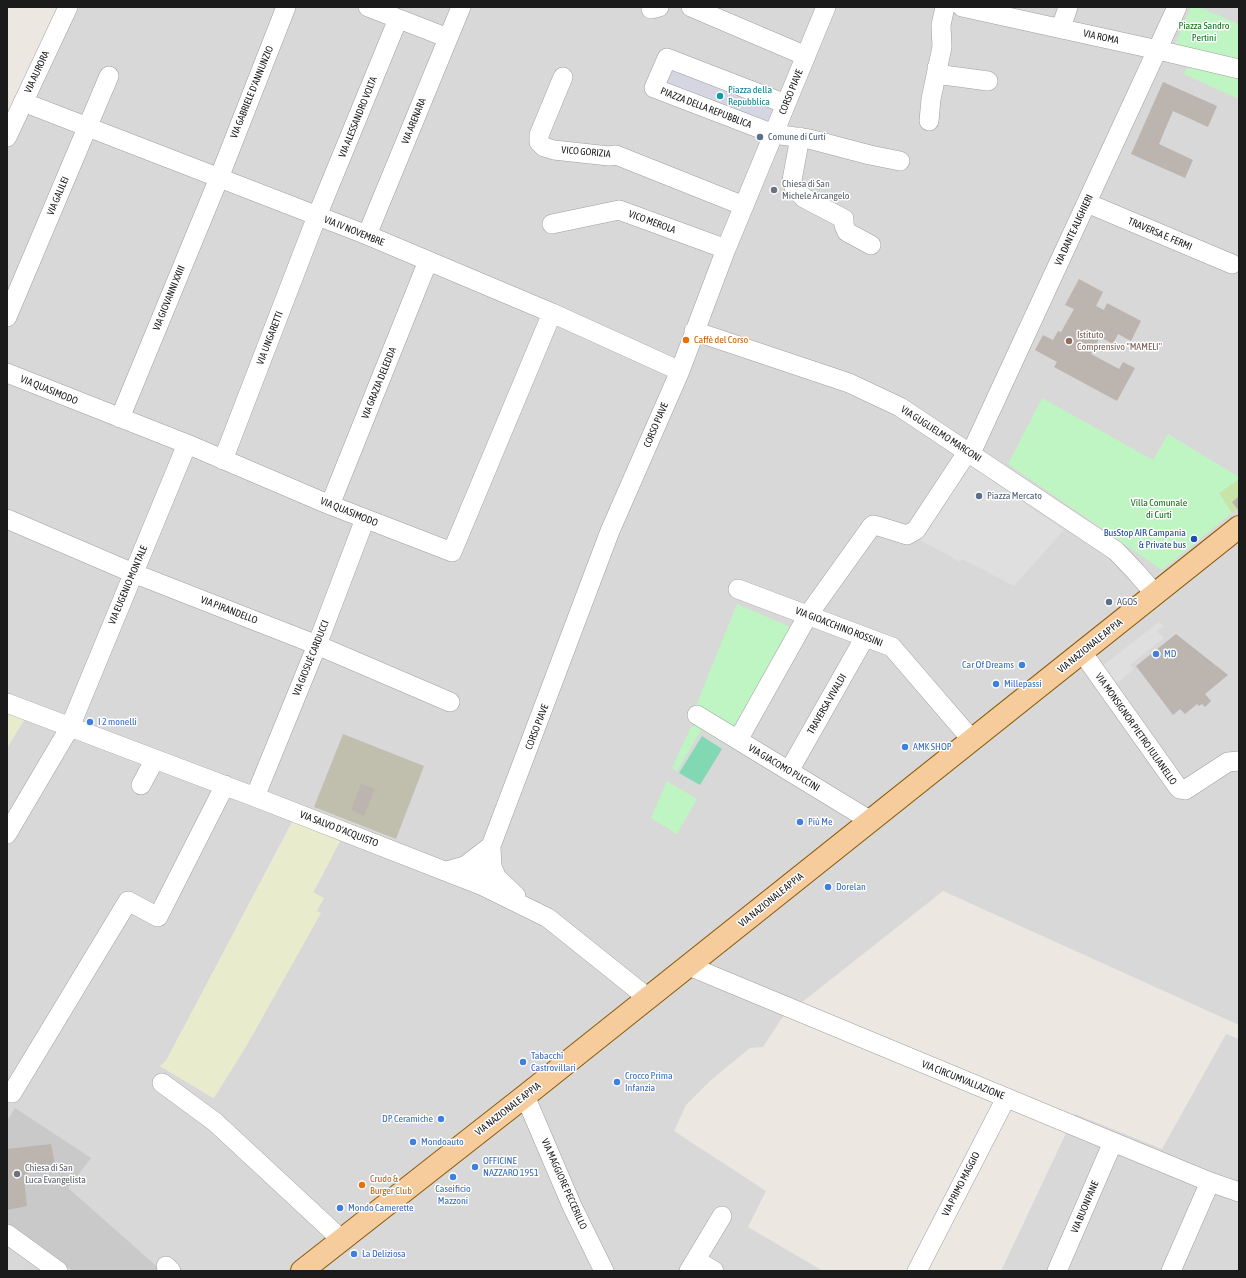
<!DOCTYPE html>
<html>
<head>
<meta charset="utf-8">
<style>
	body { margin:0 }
	#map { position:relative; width:1246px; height:1278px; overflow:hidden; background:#ece8e1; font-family:"Asap Condensed",sans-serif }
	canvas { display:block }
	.frame { position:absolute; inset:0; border:8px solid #1b1b1b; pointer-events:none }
</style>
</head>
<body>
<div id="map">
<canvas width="1246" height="1278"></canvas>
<div class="frame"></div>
</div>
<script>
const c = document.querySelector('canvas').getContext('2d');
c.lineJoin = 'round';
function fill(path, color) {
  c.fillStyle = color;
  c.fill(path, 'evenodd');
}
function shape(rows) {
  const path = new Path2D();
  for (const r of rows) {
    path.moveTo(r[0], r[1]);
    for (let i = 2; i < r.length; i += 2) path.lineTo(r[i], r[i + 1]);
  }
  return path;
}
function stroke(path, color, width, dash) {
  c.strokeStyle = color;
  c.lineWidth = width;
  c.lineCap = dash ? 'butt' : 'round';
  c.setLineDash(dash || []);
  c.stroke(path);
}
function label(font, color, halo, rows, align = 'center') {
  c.font = font + ' "Asap Condensed",sans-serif';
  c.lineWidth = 3;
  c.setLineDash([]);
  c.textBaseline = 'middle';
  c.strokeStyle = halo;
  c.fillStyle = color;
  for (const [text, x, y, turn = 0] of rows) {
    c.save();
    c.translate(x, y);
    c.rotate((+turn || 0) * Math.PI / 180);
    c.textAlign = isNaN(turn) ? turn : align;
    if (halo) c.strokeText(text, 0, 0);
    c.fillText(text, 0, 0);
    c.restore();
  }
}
const residential = shape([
	[58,7,1239,7,1239,1025,943,891,782,1018,763,1047,750,1048,711,1080,686,1105,674,1131,766,1191,748,1227,823,1271,7,1271,7,748,24,720,7,714,7,117],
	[292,822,340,841,313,893,317,911,320,913,213,1098,160,1066,166,1061],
	[1226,1034,1239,1039,1239,1271,1001,1271,1075,1114,1162,1149]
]);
const religious = shape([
	[15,1108,91,1158,68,1188,162,1271,73,1271,7,1222,7,1121]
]);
const construction = shape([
	[343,734,424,766,396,839,314,807]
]);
const farmland = shape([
	[7,714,24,720,7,748],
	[293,822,340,841,313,892,324,898,317,911,321,913,247,1045,214,1098,160,1066,166,1061]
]);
const grass = shape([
	[1239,479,1239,511,1237,509,1232,513,1219,493]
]);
const park = shape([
	[1191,7,1198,7,1239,24,1239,62,1175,45],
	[1189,63,1239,74,1239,99,1184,74],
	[1042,398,1153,460,1168,434,1239,477,1239,479,1219,493,1232,513,1162,570,1008,464],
	[737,604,795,629,735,732,695,708],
	[699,724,730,743,728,746,701,730,677,771,672,768,691,727],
	[667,781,697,799,677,834,651,818]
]);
const pitch = shape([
	[702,736,722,749,700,785,679,773]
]);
const parking = shape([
	[966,463,1064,530,1014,586,962,559,960,562,917,538],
	[1159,622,1164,626,1157,631,1164,638,1130,665,1134,669,1116,684,1101,667]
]);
const plaza = shape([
	[667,58,786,104,774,134,654,88]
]);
const building = shape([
	[1163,82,1217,106,1208,127,1173,111,1159,144,1193,160,1185,178,1131,154],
	[1079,279,1103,292,1096,306,1104,310,1107,303,1141,321,1131,341,1118,334,1113,344,1100,337,1091,354,1119,369,1123,362,1135,368,1117,401,1054,367,1057,362,1035,350,1043,335,1053,340,1058,331,1061,332,1074,309,1065,305],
	[1239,496,1239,511,1232,502],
	[1176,634,1228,675,1205,694,1211,701,1205,707,1202,704,1199,706,1197,704,1185,714,1180,709,1173,715,1136,666],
	[361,784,375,789,364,816,351,810],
	[51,1144,55,1164,31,1169,24,1179,27,1206,7,1210,7,1149]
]);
const minor = shape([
	[368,7,448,38],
	[691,7,806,56],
	[962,7,1158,50,1239,69],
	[651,9,659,7],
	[1061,28,1068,7],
	[937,68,943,75,988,81],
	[563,77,539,135,539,142,544,147,554,150,609,156,616,155,744,206],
	[23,102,367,235,552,313,680,371],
	[786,104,667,58,654,88,774,134,809,139,870,155,900,161],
	[929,121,931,99,942,47,941,25,945,7],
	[7,137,68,7],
	[800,137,792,180,794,187,804,198,844,219,844,225,847,232,871,245],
	[1087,203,1232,264],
	[552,224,619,210,726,249],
	[367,235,461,7],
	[7,317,109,76],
	[694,331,849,383,900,407,1116,551,1136,572,1155,594],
	[7,373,187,444,330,505,452,552,552,313],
	[120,418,219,178,286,7],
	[971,453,1177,7],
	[223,460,317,216,398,19],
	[330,505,428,261],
	[7,519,133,573,317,645,450,702],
	[738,589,892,647,972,740],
	[1082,652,1177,786,1180,789,1185,790,1228,762,1239,761],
	[7,703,255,797,483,886,548,918,648,998],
	[697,715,871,821],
	[738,740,808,615,871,527,873,525,878,526,907,535,916,530,968,451],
	[789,771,865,637],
	[141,785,155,759],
	[255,797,317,645,365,519],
	[7,834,70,727,187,444],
	[491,848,492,867,497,878,516,896],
	[447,871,465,866,491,846],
	[477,883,610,531,680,371,726,249,826,7],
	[689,966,1113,1142,1210,1182,1239,1192],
	[162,1083,215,1122,341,1239],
	[12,1093,128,901,158,917,225,785],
	[525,1096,572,1206,604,1271],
	[7,1234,58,1271],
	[694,1264,704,1265,714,1271],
	[166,1266,171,1271],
	[689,1271,722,1216],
	[917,1271,1006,1098],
	[1057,1271,1113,1142],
	[1171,1271,1210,1182]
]);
const major = shape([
	[302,1271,525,1096,1239,527]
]);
const markers = [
	[720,96,4,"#0f9aa8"],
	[760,137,4,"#5c6f8a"],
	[774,190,4,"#6b7280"],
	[686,340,4,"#e8710a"],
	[1069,341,4,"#8d6e63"],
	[979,496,4,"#5c6f8a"],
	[1194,539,4,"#1a4fb4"],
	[1109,602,4,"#5c6f8a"],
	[1156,654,4,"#3f7fe0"],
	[1022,665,4,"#3f7fe0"],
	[996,684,4,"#3f7fe0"],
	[90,722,4,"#3f7fe0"],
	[905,747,4,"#3f7fe0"],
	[800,822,4,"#3f7fe0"],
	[828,887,4,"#3f7fe0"],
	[523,1062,4,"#3f7fe0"],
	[617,1082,4,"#3f7fe0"],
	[441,1119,4,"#3f7fe0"],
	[413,1142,4,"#3f7fe0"],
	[475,1167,4,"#3f7fe0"],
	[17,1174,4,"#6b7280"],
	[453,1177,4,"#3f7fe0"],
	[362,1185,4,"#e8710a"],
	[340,1208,4,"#3f7fe0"],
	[354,1254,4,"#3f7fe0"]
];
const parkNames = [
	["Piazza Sandro",1204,26],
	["Pertini",1204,38],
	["Villa Comunale",1159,503],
	["di Curti",1159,515]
];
const streetNames = [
	["VIA ROMA",1101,37,12],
	["VIA AURORA",37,72,-65],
	["VIA GABRIELE D'ANNUNZIO",252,92,-68],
	["CORSO PIAVE",791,92,-68],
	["PIAZZA DELLA REPUBBLICA",706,108,21],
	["VIA ALESSANDRO VOLTA",358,117,-68],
	["VIA ARENARA",414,121,-68],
	["VICO GORIZIA",586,152,5],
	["VIA GALILEI",58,196,-67],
	["VICO MEROLA",652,222,20],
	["VIA DANTE ALIGHIERI",1074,230,-65],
	["VIA IV NOVEMBRE",354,231,22],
	["TRAVERSA E. FERMI",1160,234,23],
	["VIA GIOVANNI XXIII",169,298,-68],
	["VIA UNGARETTI",270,338,-69],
	["VIA GRAZIA DELEDDA",379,383,-68],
	["VIA QUASIMODO",49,390,22],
	["CORSO PIAVE",656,425,-67],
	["VIA GUGLIELMO MARCONI",941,434,33],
	["VIA QUASIMODO",349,512,22],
	["VIA EUGENIO MONTALE",128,585,-67],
	["VIA PIRANDELLO",229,610,21],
	["VIA GIOACCHINO ROSSINI",839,627,21],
	["VIA NAZIONALE APPIA",1090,646,-39],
	["VIA GIOSUÈ CARDUCCI",311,658,-68],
	["TRAVERSA VIVALDI",827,704,-60],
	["CORSO PIAVE",537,727,-69],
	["VIA MONSIGNOR PIETRO IULIANELLO",1136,729,55],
	["VIA GIACOMO PUCCINI",784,768,31],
	["VIA SALVO D'ACQUISTO",339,829,21],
	["VIA NAZIONALE APPIA",771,900,-39],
	["VIA CIRCUMVALLAZIONE",963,1080,22],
	["VIA NAZIONALE APPIA",508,1109,-38],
	["VIA MAGGIORE PECCERILLO",564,1184,66],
	["VIA PRIMO MAGGIO",961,1184,-63],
	["VIA BUONPANE",1085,1207,-67]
];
const cultureNames = [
	["Piazza della",728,90],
	["Repubblica",728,102]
];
const serviceNames = [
	["Comune di Curti",768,137],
	["Piazza Mercato",987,496],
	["AGOS",1117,602]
];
const worshipNames = [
	["Chiesa di San",782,184],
	["Michele Arcangelo",782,196],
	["Chiesa di San",25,1168],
	["Luca Evangelista",25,1180]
];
const educationNames = [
	["Istituto",1077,335],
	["Comprensivo \"MAMELI\"",1077,347]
];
const foodNames = [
	["Caffè del Corso",694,340],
	["Crudo &",370,1179],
	["Burger Club",370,1191]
];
const transitNames = [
	["BusStop AIR Campania",1186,533],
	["& Private bus",1186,545]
];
const shopNames = [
	["MD",1164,654],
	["Car Of Dreams",1014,665,"right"],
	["Millepassi",1004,684],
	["I 2 monelli",98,722],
	["AMK SHOP",913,747],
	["Più Me",808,822],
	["Dorelan",836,887],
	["Tabacchi",531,1056],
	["Castrovillari",531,1068],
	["Crocco Prima",625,1076],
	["Infanzia",625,1088],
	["DP Ceramiche",433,1119,"right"],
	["Mondoauto",421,1142],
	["OFFICINE",483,1161],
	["NAZZARO 1951",483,1173],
	["Caseificio",453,1189,"center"],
	["Mazzoni",453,1201,"center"],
	["Mondo Camerette",348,1208],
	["La Deliziosa",362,1254]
];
fill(residential, '#d9d8d8');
fill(religious, '#c9c9c9');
fill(construction, '#c0bfae');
fill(farmland, '#e9ebcd');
fill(grass, '#c8e4a9');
fill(park, '#bff5c2');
fill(pitch, '#83d8b4');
fill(parking, '#dfdfdf');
fill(plaza, '#d6d6e2');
fill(building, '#bcb4ae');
stroke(minor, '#9f9f9f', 20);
stroke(major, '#8a5b08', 24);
stroke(minor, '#fff', 19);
stroke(major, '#f6cc9d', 22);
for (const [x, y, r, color] of markers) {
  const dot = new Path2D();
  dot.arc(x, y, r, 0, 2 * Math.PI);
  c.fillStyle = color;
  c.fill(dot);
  stroke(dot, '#fff', 1.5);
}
label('10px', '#117116', '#fff', parkNames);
label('10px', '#1b1b1b', '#fff', streetNames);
label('10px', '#0d838f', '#fff', cultureNames, 'left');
label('10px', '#4e5e75', '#fff', serviceNames, 'left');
label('10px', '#5b616d', '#fff', worshipNames, 'left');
label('10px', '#785e54', '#fff', educationNames, 'left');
label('10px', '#c56008', '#fff', foodNames, 'left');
label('10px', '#164399', '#fff', transitNames, 'right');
label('10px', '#366cbe', '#fff', shopNames, 'left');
</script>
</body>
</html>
